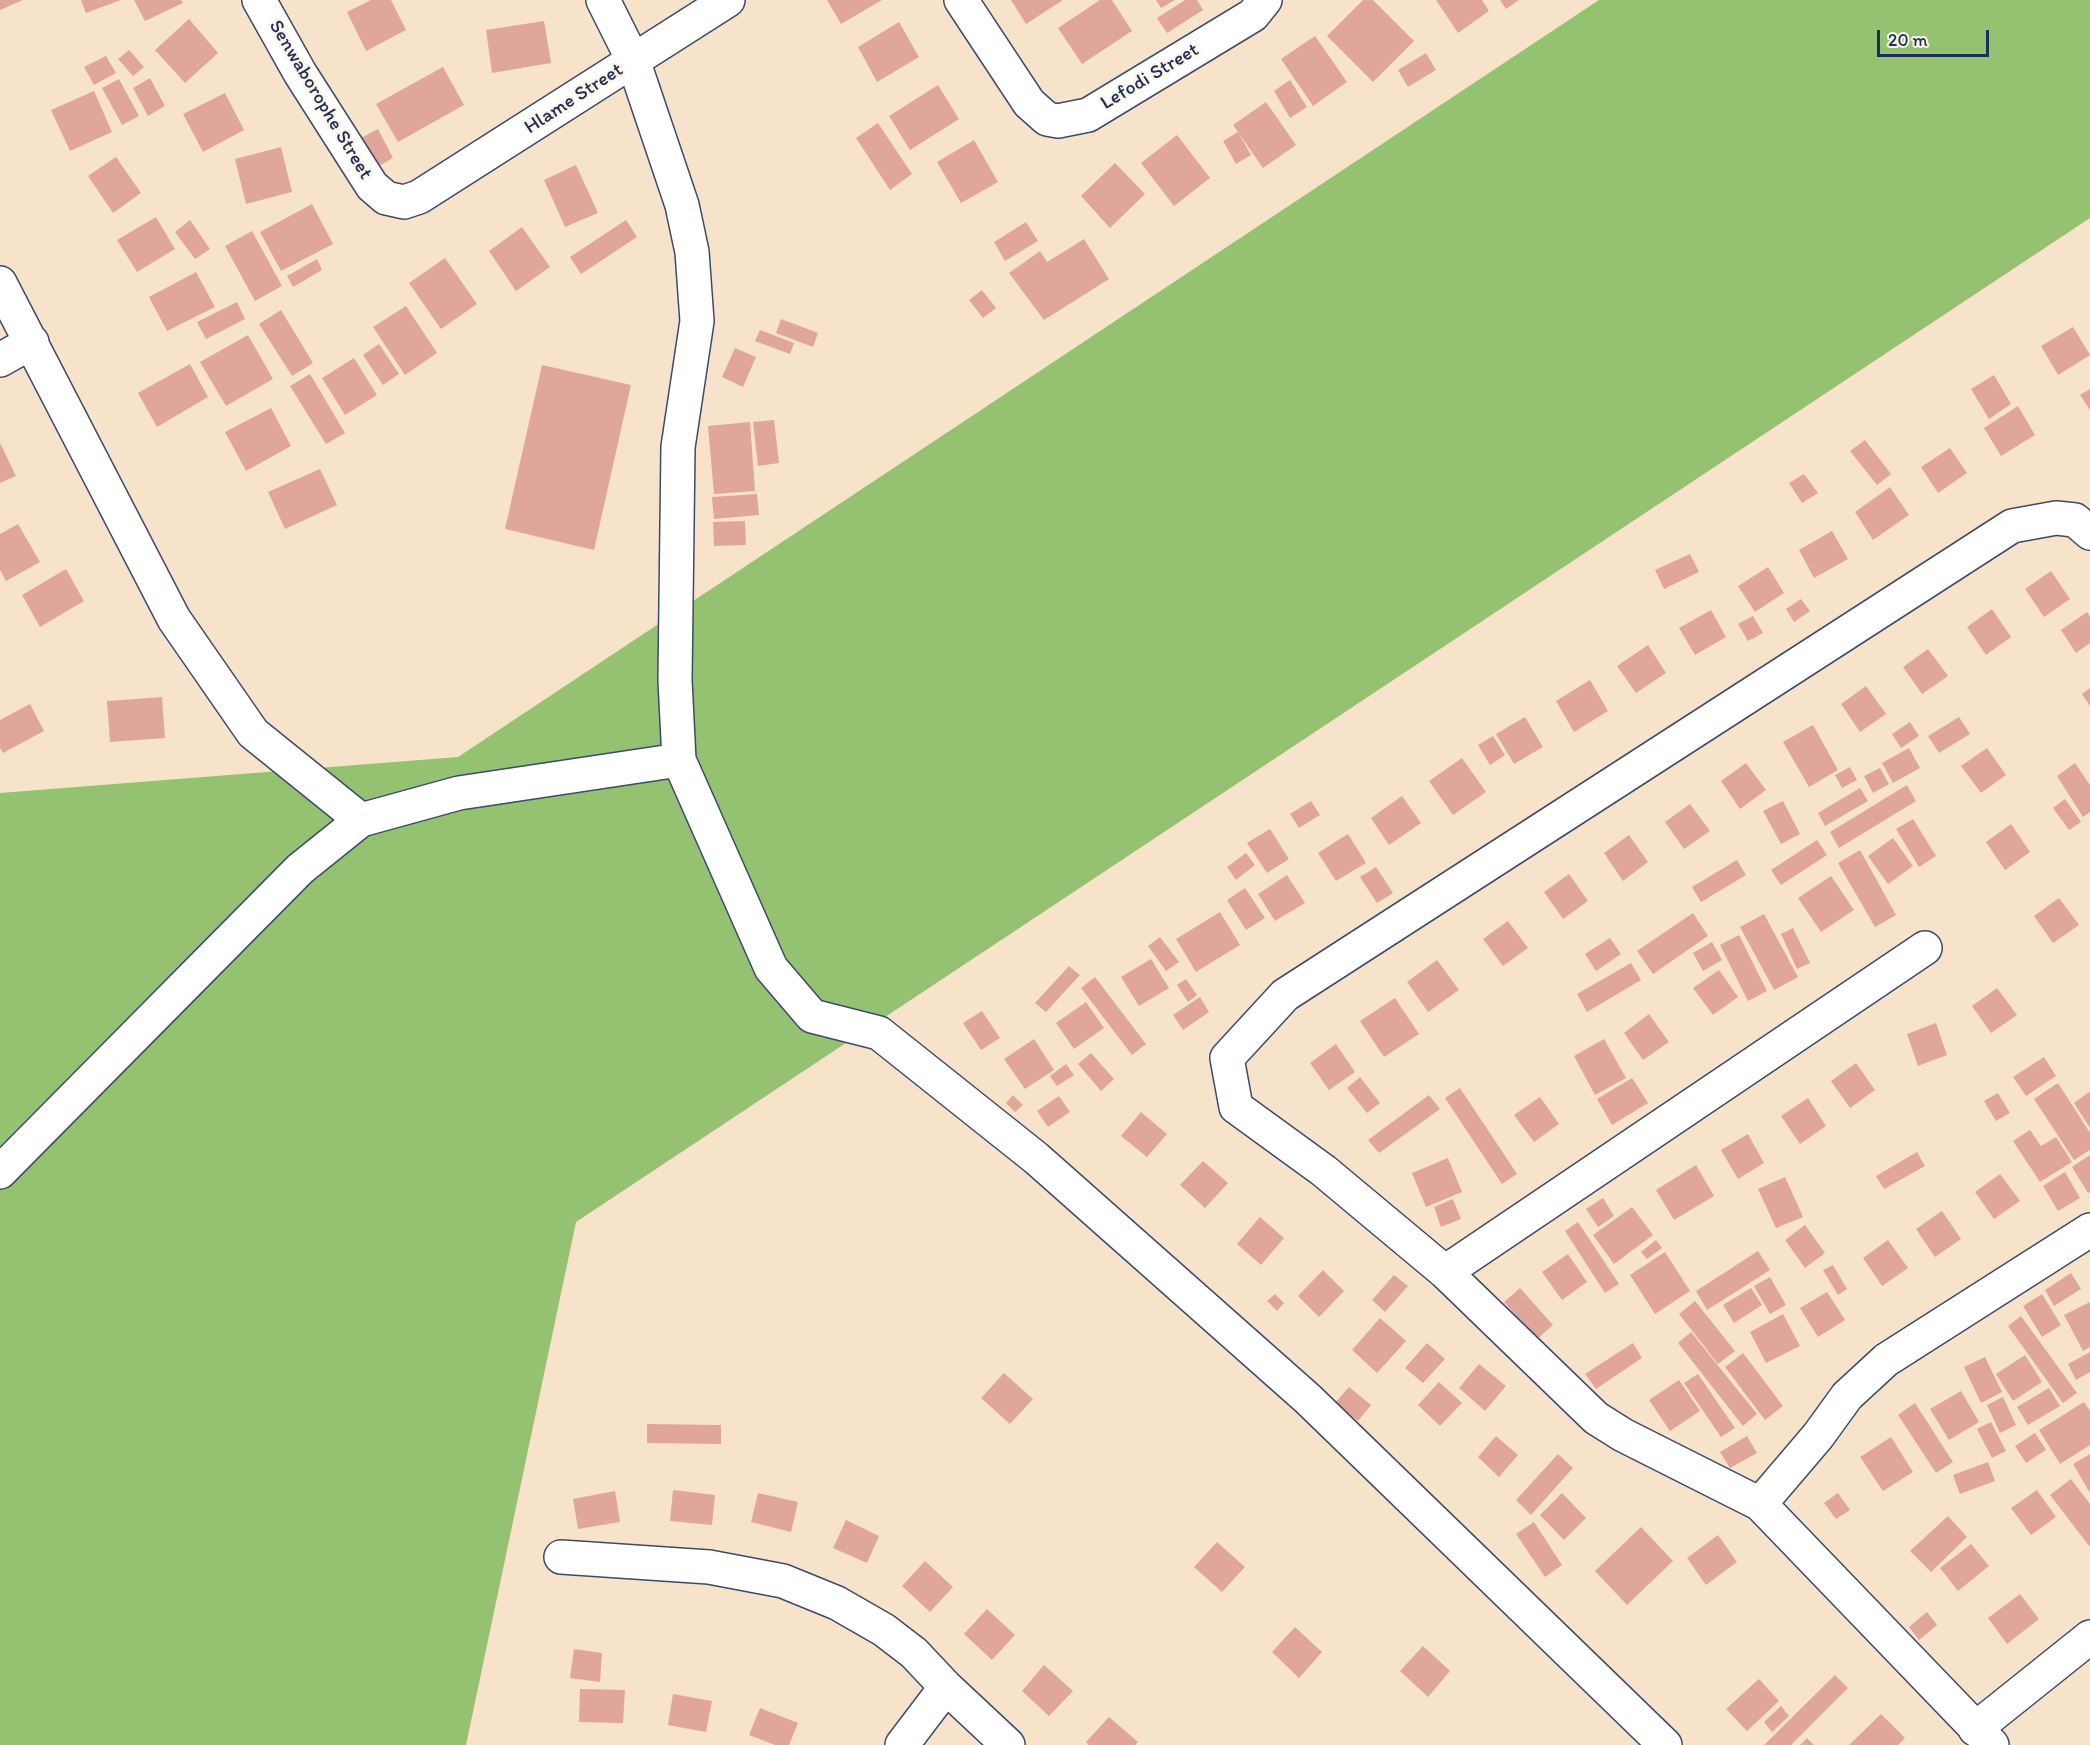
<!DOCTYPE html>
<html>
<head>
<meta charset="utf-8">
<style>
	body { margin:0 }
	#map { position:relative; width:2090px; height:1745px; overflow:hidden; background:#f7e3c9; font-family:Itim,sans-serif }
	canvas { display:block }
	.scale { position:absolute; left:1877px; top:30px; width:112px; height:27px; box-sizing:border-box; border:3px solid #1b2f5e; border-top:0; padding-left:8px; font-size:18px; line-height:21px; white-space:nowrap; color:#1b2f5e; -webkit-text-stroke:4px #fcf5e5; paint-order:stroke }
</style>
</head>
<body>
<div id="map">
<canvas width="2090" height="1745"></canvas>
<div class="scale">20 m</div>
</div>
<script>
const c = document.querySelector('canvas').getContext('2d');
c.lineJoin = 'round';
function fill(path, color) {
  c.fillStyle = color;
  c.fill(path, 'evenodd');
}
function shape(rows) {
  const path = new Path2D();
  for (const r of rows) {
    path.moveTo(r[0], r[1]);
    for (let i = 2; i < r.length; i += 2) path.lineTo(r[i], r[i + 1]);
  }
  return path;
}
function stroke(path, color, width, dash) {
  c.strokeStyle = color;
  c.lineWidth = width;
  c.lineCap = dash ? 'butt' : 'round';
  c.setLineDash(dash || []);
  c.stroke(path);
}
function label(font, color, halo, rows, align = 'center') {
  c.font = font + ' Itim,sans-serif';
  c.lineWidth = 4.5;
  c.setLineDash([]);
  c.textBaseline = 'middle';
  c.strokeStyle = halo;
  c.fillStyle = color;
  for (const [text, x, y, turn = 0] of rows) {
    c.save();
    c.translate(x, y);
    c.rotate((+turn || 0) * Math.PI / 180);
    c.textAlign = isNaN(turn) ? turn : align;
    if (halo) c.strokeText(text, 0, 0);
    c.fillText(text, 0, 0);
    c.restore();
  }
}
const green = shape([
	[1599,0,2090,0,2090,218,576,1222,466,1745,0,1745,0,793,458,757]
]);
const building = shape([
	[0,0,23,0,0,10],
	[81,0,121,0,86,13],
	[134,0,181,0,183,3,145,21],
	[371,0,391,0,406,30,366,51,347,12],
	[827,0,882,0,841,24],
	[1011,0,1063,0,1026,24],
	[1100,0,1112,0,1132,31,1082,64,1058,28],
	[1156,0,1175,0,1161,8],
	[1185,0,1197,0,1203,10,1167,33,1157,18],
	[1363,0,1373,0,1414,41,1373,82,1327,36],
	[1436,0,1482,0,1489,11,1458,33],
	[1500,0,1519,0,1506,9],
	[189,19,218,53,185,83,155,50],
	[544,21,551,63,492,73,486,30],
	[899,22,919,57,877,82,858,47],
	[1315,36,1347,82,1313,106,1281,59],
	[129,50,144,67,133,76,118,59],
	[1426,53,1436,70,1408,87,1398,70],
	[106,56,116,73,94,85,84,67],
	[443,67,464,105,398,142,376,104],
	[150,78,165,106,148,116,133,88],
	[119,79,139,116,122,125,102,88],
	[1290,80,1307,107,1290,118,1274,91],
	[938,85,959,119,910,150,889,116],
	[94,91,112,132,70,151,51,110],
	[225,93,244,130,203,152,183,114],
	[1266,102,1296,145,1263,168,1233,125],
	[878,123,912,174,890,190,856,138],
	[378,129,393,158,374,169,359,139],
	[1238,132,1251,155,1236,164,1223,141],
	[1177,135,1210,178,1174,206,1141,163],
	[974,140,998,182,961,203,937,162],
	[281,147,292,192,246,204,235,159],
	[116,157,141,193,113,213,88,176],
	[1115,163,1145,194,1110,228,1081,196],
	[576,165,598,213,565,227,544,180],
	[312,204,333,244,281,271,260,232],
	[156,217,175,249,137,272,117,240],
	[190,220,210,249,195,259,175,232],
	[626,220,637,237,581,274,570,257],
	[1026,222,1038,241,1005,261,994,242],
	[522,227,550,267,516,291,489,251],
	[252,231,282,286,255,301,225,246],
	[1084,239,1109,279,1044,320,1009,273,1040,251,1047,262],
	[445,258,477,304,441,329,409,283],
	[317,259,322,270,293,287,287,276],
	[196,272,215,307,167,331,149,297],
	[982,290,996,308,983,318,969,300],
	[237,302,245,319,206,339,197,322],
	[406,306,437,353,405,375,373,327],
	[281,310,313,363,292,376,259,324],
	[781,319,818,333,813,347,776,333],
	[2073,327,2090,355,2058,375,2041,346],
	[760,330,794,343,790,354,755,341],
	[248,335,273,379,226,406,200,362],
	[379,344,399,374,383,385,363,355],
	[735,348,756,357,743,387,722,377],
	[354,358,377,395,345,415,322,378],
	[190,364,208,397,157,427,138,393],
	[542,365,631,385,594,550,505,529],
	[310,374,345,433,326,444,290,386],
	[1994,375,2011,404,1989,419,1971,389],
	[2090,389,2090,410,2080,395],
	[2018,406,2035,435,2001,456,1984,428],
	[271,408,291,446,246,471,225,432],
	[774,420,779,463,758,466,753,422],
	[750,422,755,491,714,494,708,426],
	[1865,440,1891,474,1877,485,1850,451],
	[0,443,16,476,0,483],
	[1950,448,1967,473,1938,493,1921,467],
	[320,469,337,505,285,529,268,492],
	[1804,474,1818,493,1802,503,1789,483],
	[1890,487,1909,515,1873,540,1855,512],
	[757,494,759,515,714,519,712,497],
	[745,521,746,545,714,546,713,522],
	[18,524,40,562,6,581,0,570,0,534],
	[1832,531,1848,559,1814,578,1799,550],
	[1690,554,1699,572,1664,589,1655,570],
	[1768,567,1784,593,1755,612,1738,586],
	[66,569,84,601,40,627,22,595],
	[2051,571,2070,599,2044,617,2025,589],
	[1801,599,1810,611,1794,622,1786,609],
	[1992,609,2011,637,1986,655,1967,627],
	[1711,610,1726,637,1695,655,1679,628],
	[2087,612,2090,617,2090,643,2076,653,2061,630],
	[1753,616,1763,633,1748,641,1738,624],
	[1648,645,1666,673,1636,693,1617,666],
	[1928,649,1948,676,1922,694,1903,667],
	[1590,680,1608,711,1574,732,1556,701],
	[1866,686,1886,714,1860,732,1841,704],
	[2090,688,2090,706,2082,694],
	[162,697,165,738,110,742,107,701],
	[30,704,44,731,3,753,0,748,0,720],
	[1525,717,1543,747,1514,764,1496,734],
	[1959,717,1970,734,1939,753,1928,736],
	[1910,722,1919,736,1901,748,1892,734],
	[1813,725,1838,770,1809,787,1783,742],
	[1493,736,1505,755,1490,765,1478,745],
	[1909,748,1920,768,1893,783,1882,763],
	[1987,748,2006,775,1981,793,1961,766],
	[1462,758,1486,792,1453,815,1429,781],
	[1746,763,1766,790,1740,809,1721,781],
	[2075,763,2090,785,2090,812,2083,817,2057,776],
	[1850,767,1857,780,1842,788,1835,775],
	[1880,768,1889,784,1873,793,1864,776],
	[1907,785,1916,801,1839,848,1830,832],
	[1860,788,1868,801,1825,826,1818,813],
	[1402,796,1421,823,1389,845,1371,818],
	[2065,799,2081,822,2069,830,2053,808],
	[1311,801,1320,815,1299,828,1290,814],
	[1783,801,1800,834,1781,844,1763,811],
	[1690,804,1710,831,1684,849,1665,822],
	[1913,819,1936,856,1919,867,1896,829],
	[2011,824,2030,852,2005,870,1986,842],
	[1270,829,1289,859,1267,873,1247,843],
	[1348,834,1366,863,1336,881,1318,853],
	[1629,835,1648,862,1623,881,1604,853],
	[1893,838,1913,866,1888,884,1868,856],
	[1817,840,1827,855,1781,885,1771,870],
	[1860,850,1896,915,1875,927,1838,863],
	[1246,853,1255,865,1236,880,1227,867],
	[1737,860,1746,875,1701,902,1692,887],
	[1376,867,1393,893,1377,903,1360,877],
	[1569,874,1588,901,1563,919,1544,892],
	[1287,875,1305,903,1275,921,1258,894],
	[1831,876,1854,910,1821,932,1798,898],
	[1245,888,1265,918,1246,930,1227,900],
	[2059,898,2079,925,2053,943,2034,916],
	[1220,912,1240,945,1196,972,1176,939],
	[1693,913,1708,936,1653,974,1637,951],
	[1764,914,1798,977,1774,990,1740,927],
	[1508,921,1528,948,1503,966,1483,939],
	[1793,928,1810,963,1797,969,1781,934],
	[1739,935,1767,991,1748,1001,1720,945],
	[1160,937,1179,962,1166,971,1148,946],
	[1610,938,1621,954,1596,971,1585,954],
	[1712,942,1722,960,1703,971,1693,953],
	[1151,959,1169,988,1139,1006,1121,977],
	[1437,960,1459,990,1428,1012,1407,982],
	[1631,963,1641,980,1587,1012,1577,994],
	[1069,966,1080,975,1046,1012,1035,1003],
	[1719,970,1738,997,1713,1015,1693,988],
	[1095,977,1146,1044,1132,1055,1081,988],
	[1186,979,1197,995,1188,1002,1177,985],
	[1997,988,2017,1015,1991,1033,1972,1006],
	[1200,997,1209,1012,1183,1030,1173,1015],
	[1395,998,1419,1034,1384,1057,1360,1021],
	[1086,1002,1104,1028,1074,1049,1056,1023],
	[982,1011,1000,1038,981,1050,963,1023],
	[1649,1014,1669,1042,1643,1060,1624,1033],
	[1936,1023,1947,1055,1918,1066,1907,1034],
	[1034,1039,1054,1070,1025,1089,1004,1059],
	[1604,1039,1626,1078,1595,1095,1574,1056],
	[1336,1044,1355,1072,1329,1090,1310,1063],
	[1091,1053,1114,1079,1101,1091,1078,1064],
	[2044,1057,2056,1076,2026,1096,2013,1077],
	[1856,1063,1875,1090,1850,1108,1831,1081],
	[1066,1064,1074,1075,1057,1086,1050,1076],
	[1360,1077,1380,1103,1367,1113,1347,1088],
	[1632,1078,1648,1103,1612,1125,1597,1099],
	[2058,1083,2090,1133,2090,1150,2074,1160,2034,1099],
	[1460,1088,1517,1174,1502,1184,1445,1098],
	[2089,1092,2090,1094,2090,1128,2074,1103],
	[1998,1093,2010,1113,1996,1121,1984,1101],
	[1013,1095,1023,1105,1015,1112,1006,1103],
	[1429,1095,1440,1109,1379,1153,1368,1140],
	[1059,1096,1070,1112,1048,1127,1037,1111],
	[1540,1097,1559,1124,1534,1142,1514,1115],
	[1808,1098,1826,1126,1800,1144,1781,1116],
	[1141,1112,1167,1134,1147,1157,1121,1136],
	[2030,1130,2041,1146,2056,1137,2072,1162,2040,1182,2013,1141],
	[1748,1134,1764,1163,1738,1179,1721,1150],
	[1917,1152,1925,1166,1884,1189,1876,1176],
	[2090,1155,2090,1192,2088,1193,2072,1167],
	[1448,1158,1462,1192,1426,1207,1412,1173],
	[1203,1161,1228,1183,1205,1208,1180,1185],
	[1696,1165,1714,1196,1674,1220,1656,1190],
	[2065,1172,2080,1198,2058,1211,2043,1186],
	[2000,1174,2020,1201,1994,1219,1975,1192],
	[1785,1177,1803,1217,1776,1228,1758,1189],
	[1603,1198,1614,1216,1598,1227,1586,1209],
	[1453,1199,1461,1219,1441,1227,1434,1207],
	[1632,1207,1653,1235,1614,1264,1593,1235],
	[1942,1211,1961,1239,1935,1257,1916,1229],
	[1260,1217,1284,1238,1261,1265,1237,1244],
	[1578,1222,1619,1284,1605,1293,1565,1231],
	[1805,1225,1825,1253,1805,1268,1785,1240],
	[1656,1240,1662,1248,1647,1259,1641,1252],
	[1888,1240,1908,1268,1882,1286,1863,1258],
	[1758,1251,1770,1270,1707,1310,1696,1291],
	[1665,1252,1690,1291,1655,1314,1630,1275],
	[1568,1254,1587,1282,1562,1300,1542,1272],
	[1833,1265,1847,1289,1838,1295,1823,1270],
	[1323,1270,1344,1291,1319,1317,1298,1296],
	[2071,1273,2081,1289,2054,1306,2045,1290],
	[1394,1275,1408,1286,1385,1312,1372,1300],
	[1770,1277,1786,1305,1770,1314,1754,1286],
	[1520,1288,1553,1325,1537,1339,1504,1302],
	[1751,1288,1762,1305,1734,1323,1723,1305],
	[1827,1292,1845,1320,1818,1337,1800,1308],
	[1275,1294,1284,1303,1277,1311,1267,1301],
	[2042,1294,2061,1325,2042,1337,2023,1306],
	[1695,1301,1735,1351,1718,1364,1679,1314],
	[2090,1302,2090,1347,2083,1351,2064,1315],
	[1783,1314,1800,1346,1766,1363,1750,1332],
	[2021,1316,2077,1393,2063,1403,2008,1326],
	[1380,1318,1406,1341,1377,1373,1352,1350],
	[1691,1332,1757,1414,1743,1426,1678,1343],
	[1427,1343,1445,1359,1423,1383,1405,1368],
	[1633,1343,1642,1358,1596,1389,1585,1374],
	[2090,1352,2090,1372,2076,1380,2068,1364],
	[1743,1353,1783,1406,1765,1420,1725,1367],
	[2025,1355,2042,1382,2013,1401,1996,1374],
	[1985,1357,2002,1392,1981,1403,1964,1367],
	[1479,1364,1506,1386,1485,1411,1459,1388],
	[1004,1373,1033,1399,1010,1424,981,1398],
	[1698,1374,1735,1428,1721,1437,1684,1383],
	[1679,1380,1700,1411,1670,1431,1649,1400],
	[1439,1382,1462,1403,1440,1426,1418,1405],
	[1349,1387,1371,1405,1358,1421,1335,1403],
	[2049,1388,2060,1406,2028,1425,2017,1407],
	[1961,1391,1979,1422,1949,1440,1930,1409],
	[2003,1397,2016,1425,2000,1433,1987,1405],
	[2084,1402,2090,1411,2090,1445,2060,1464,2039,1430],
	[1915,1403,1953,1462,1936,1473,1898,1415],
	[1991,1422,2006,1451,1992,1458,1977,1429],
	[647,1424,721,1425,721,1444,647,1443],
	[2035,1433,2046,1450,2026,1463,2015,1446],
	[1496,1436,1518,1455,1499,1477,1478,1457],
	[1747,1436,1757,1453,1730,1468,1720,1452],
	[1891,1437,1913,1472,1883,1491,1860,1457],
	[1558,1454,1573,1468,1531,1515,1516,1500],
	[2090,1454,2090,1493,2073,1464],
	[1988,1462,1995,1481,1960,1494,1953,1475],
	[2071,1479,2090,1504,2090,1547,2050,1495],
	[673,1490,715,1495,712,1525,670,1521],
	[2037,1490,2056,1517,2031,1535,2011,1508],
	[615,1491,620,1522,578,1529,573,1499],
	[758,1493,798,1502,791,1532,751,1522],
	[1562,1493,1586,1518,1564,1540,1540,1515],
	[1838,1493,1850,1510,1836,1519,1824,1503],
	[1948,1516,1967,1537,1931,1572,1910,1551],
	[846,1520,879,1536,867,1563,833,1548],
	[1534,1522,1562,1565,1545,1577,1516,1534],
	[1641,1527,1673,1561,1627,1605,1595,1571],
	[1718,1535,1737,1562,1706,1585,1687,1558],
	[1217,1542,1245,1567,1222,1592,1194,1567],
	[1971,1544,1989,1566,1958,1591,1940,1568],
	[925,1561,953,1587,930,1612,902,1586],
	[2020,1594,2039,1619,2007,1644,1988,1618],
	[987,1609,1015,1635,992,1660,964,1634],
	[1927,1612,1937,1625,1919,1640,1909,1627],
	[1295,1627,1322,1652,1299,1678,1272,1652],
	[1423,1646,1450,1671,1428,1697,1400,1671],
	[574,1649,602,1653,600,1682,570,1678],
	[1044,1665,1073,1691,1049,1716,1022,1691],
	[1835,1675,1848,1688,1791,1745,1764,1745],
	[1759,1679,1779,1701,1747,1731,1726,1709],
	[580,1689,625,1690,623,1723,579,1722],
	[673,1694,712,1701,706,1732,668,1725],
	[1781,1706,1789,1716,1772,1732,1764,1722],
	[760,1708,798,1723,789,1745,775,1745,749,1735],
	[1881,1714,1905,1738,1898,1745,1849,1745],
	[1109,1717,1138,1742,1135,1745,1089,1745,1086,1742],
	[1807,1738,1814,1745,1800,1745]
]);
const street = shape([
	[259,0,300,73,372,186,386,198,404,202,419,197,728,0],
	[603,0,633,60,682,205,692,252,697,321,678,447,675,680,679,760,771,968,812,1016,879,1033,1036,1158,1308,1399,1665,1745],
	[961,0,1029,103,1047,119,1058,121,1088,115,1253,15,1265,0],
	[0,283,174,619,253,733,361,820],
	[0,360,32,342],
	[0,1172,300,869,361,820,459,793,679,760],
	[1445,1272,1925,948],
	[1760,1504,1818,1436,1847,1396,1886,1360,2090,1230],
	[561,1557,709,1567,783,1581,837,1603,884,1630,914,1653,946,1687,1008,1745],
	[1975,1729,2090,1637],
	[902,1745,946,1687],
	[1992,1745,1760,1504,1623,1435,1596,1418,1445,1272,1324,1171,1236,1107,1227,1058,1285,995,2012,526,2056,518,2075,520,2090,533]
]);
const streetNames = [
	["Lefodi Street",1150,77,-31],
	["Hlame Street",574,99,-33],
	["Senwaborophe Street",320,100,59]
];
fill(green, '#95c271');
fill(building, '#e1a69a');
stroke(street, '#3c4a6e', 36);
stroke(street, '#fff', 33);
label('20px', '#1b2f5e', '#fcf5e5', streetNames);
</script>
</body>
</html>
